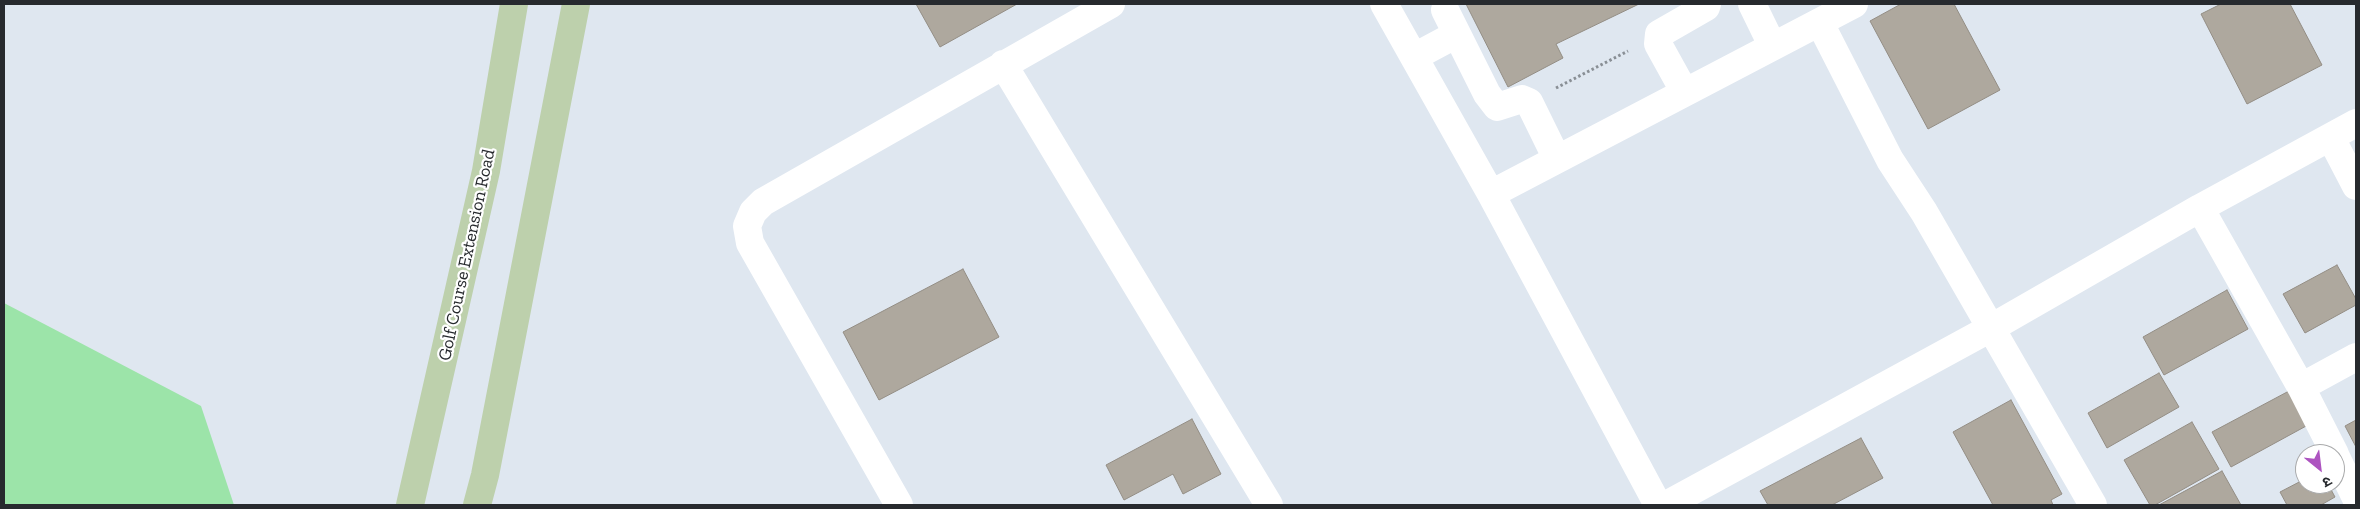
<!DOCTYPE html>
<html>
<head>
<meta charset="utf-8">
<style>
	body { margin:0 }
	#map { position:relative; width:2360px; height:509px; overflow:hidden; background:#dfe7f0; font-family:"Zilla Slab","Noto Sans Devanagari",serif }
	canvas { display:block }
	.frame { position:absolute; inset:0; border:5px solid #272a2e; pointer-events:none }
	.north { position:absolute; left:2295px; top:444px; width:50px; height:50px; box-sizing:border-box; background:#fff; border:1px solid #a9aaab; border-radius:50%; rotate:151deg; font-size:14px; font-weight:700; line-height:20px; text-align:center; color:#272a2e }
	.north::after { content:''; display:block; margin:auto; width:18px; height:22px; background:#ad54c0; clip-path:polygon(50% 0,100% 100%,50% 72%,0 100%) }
</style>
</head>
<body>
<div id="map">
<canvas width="2360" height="509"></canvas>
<div class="frame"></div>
<div class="north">उ</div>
</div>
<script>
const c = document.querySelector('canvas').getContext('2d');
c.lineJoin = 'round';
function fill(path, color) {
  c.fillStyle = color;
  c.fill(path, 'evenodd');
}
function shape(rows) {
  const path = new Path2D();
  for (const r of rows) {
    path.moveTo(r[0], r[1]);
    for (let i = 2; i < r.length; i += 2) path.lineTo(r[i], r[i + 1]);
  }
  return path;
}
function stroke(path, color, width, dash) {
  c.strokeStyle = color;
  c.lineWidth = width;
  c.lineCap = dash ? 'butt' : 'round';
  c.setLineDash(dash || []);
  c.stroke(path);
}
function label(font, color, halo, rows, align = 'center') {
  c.font = font + ' "Zilla Slab",serif';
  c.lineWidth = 4.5;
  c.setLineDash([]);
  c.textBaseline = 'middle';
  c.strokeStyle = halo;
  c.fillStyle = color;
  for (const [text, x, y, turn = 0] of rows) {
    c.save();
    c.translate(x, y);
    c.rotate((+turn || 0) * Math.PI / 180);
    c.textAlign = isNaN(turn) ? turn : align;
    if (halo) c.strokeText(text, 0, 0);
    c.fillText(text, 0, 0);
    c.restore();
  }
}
const green = shape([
	[4,303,201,406,234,505,4,505]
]);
const building = shape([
	[916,4,1017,4,940,47,916,4],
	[1466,4,1639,4,1556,44,1563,58,1508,87,1466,4],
	[1901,4,1954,4,2000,90,1928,129,1870,21,1901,4],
	[2221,4,2290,4,2322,65,2247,104,2201,14,2221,4],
	[2337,265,2356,299,2356,305,2305,333,2283,294,2337,265],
	[963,269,999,337,879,400,843,332,963,269],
	[2227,290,2248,329,2164,375,2143,337,2227,290],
	[2159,373,2179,407,2107,448,2088,413,2159,373],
	[2289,391,2308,425,2231,467,2212,432,2289,391],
	[2011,400,2062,494,2051,500,2053,505,1993,505,1953,432,2011,400],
	[1192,419,1221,474,1183,494,1173,474,1124,500,1106,465,1192,419],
	[2356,420,2356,447,2345,426,2356,420],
	[2192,422,2219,469,2155,505,2150,505,2124,460,2192,422],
	[1861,438,1883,478,1832,505,1768,505,1760,491,1861,438],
	[2222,471,2241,505,2159,505,2222,471],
	[2305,479,2305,484,2328,484,2335,497,2321,505,2287,505,2280,492,2305,479]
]);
const path = shape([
	[1556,88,1628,51]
]);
const minor = shape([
	[1384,4,1491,194,1658,505],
	[1752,4,1772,45],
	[1445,10,1487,94,1497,107,1522,99,1529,102,1557,159],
	[1820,23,1890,160,1924,212,2093,505],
	[1414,57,1457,34],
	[1003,64,1269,505],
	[1684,91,1658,44,1659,34,1706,7,1707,4],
	[2331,138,2356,186],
	[1491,194,1854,4],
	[2200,208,2301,387,2335,454],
	[2301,387,2356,357],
	[2335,455,2356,498],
	[899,505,750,243,747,226,753,212,763,202,1111,4],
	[1666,505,1991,328,2200,208,2356,123]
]);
const major = shape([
	[410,505,486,171,514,4],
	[477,505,485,475,576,4]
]);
const streetNames = [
	["Golf Course Extension Road",467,255,-78]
];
fill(green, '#9ce4a9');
fill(building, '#aea89e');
stroke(building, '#938d84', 1);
stroke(path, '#898f95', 3, [2.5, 2.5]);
stroke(minor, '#fff', 28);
stroke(major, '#bdd0ac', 28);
label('18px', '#272a2e', '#fff', streetNames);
</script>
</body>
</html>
